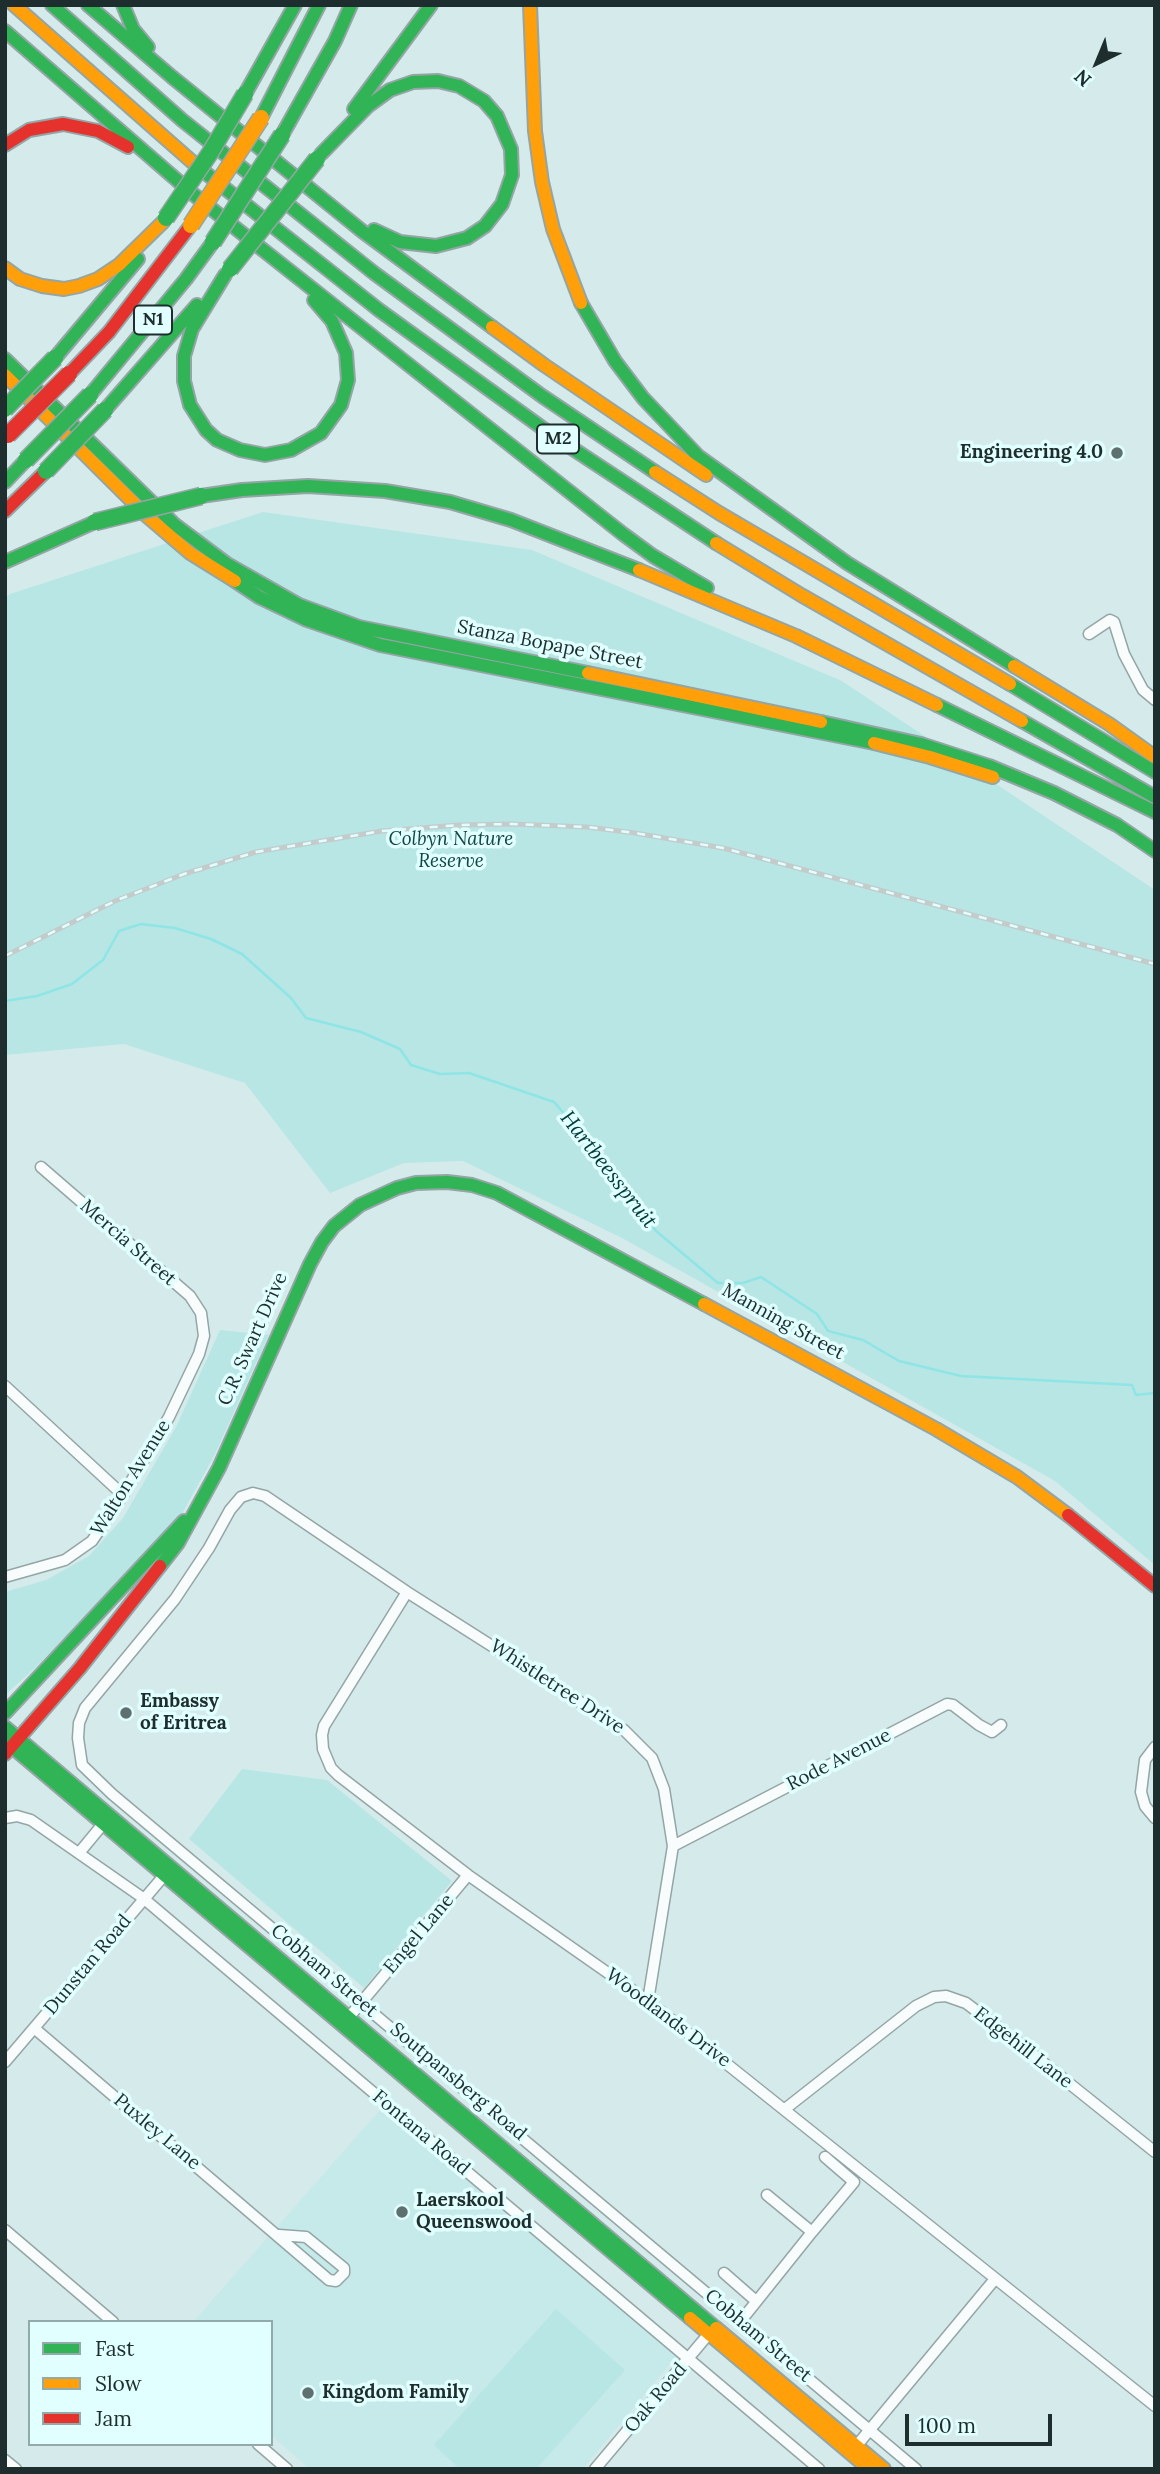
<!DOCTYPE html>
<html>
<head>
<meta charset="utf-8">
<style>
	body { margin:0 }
	#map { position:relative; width:1160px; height:2474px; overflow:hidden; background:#d5ebeb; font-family:Lora,serif }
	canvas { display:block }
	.frame { position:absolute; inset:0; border:7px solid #1e2d2d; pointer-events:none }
	.legend { position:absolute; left:28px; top:2320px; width:245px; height:126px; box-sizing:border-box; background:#e0fffe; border:2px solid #92abaa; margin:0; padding:9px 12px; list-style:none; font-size:21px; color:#1e2d2d }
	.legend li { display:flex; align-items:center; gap:14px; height:35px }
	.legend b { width:35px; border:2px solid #92abaa }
	.north { position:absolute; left:1062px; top:28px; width:70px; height:70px; -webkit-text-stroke:5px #e0fffe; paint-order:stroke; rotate:223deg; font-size:19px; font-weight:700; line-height:28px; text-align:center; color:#1e2d2d }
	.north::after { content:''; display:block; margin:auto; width:24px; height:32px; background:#1e2d2d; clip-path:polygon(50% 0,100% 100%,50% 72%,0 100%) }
	.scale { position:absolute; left:905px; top:2414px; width:147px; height:32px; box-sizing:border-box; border:4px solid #1e2d2d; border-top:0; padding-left:9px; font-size:21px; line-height:24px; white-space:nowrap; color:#1e2d2d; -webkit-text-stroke:5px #e0fffe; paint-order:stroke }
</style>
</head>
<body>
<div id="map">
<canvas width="1160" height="2474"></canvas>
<div class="frame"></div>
<ul class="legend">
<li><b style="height:9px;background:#30b455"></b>Fast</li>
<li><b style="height:9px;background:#ff9f0a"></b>Slow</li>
<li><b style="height:9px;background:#e5322d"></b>Jam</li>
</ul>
<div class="north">N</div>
<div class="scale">100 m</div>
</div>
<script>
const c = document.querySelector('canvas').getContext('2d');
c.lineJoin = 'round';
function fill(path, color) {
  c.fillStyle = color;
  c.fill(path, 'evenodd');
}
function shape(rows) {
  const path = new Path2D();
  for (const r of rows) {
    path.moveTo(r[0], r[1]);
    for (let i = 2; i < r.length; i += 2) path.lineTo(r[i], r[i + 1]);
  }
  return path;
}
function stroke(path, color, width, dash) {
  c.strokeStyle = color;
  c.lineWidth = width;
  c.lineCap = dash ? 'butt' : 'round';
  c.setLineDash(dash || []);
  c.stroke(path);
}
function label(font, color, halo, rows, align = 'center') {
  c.font = font + ' Lora,serif';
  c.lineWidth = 7;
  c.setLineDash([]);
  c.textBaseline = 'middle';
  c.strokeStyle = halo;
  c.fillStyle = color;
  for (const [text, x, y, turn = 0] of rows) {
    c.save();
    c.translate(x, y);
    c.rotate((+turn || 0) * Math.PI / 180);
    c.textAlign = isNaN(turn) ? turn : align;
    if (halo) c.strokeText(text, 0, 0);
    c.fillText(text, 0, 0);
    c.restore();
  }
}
const built = shape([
	[386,2103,680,2352,583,2469,309,2469,271,2435,271,2322,193,2322]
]);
const green = shape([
	[263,512,532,550,842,681,1155,890,1155,1565,1055,1481,622,1238,463,1161,404,1163,330,1193,245,1083,124,1044,5,1055,5,598,10,594],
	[220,1330,269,1335,214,1456,178,1521,34,1669,5,1695,5,1592,46,1580,89,1556,123,1518,176,1427],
	[242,1769,327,1780,452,1881,364,1988,189,1839],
	[556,2309,625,2370,536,2469,460,2469,434,2445]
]);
const stream = shape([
	[5,1001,37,996,72,984,103,960,119,931,141,924,175,928,211,939,242,954,291,998,306,1018,361,1032,400,1049,411,1065,440,1074,469,1073,554,1102,582,1134,607,1171,634,1197,656,1231,718,1283,743,1283,761,1277,817,1314,828,1331,863,1340,899,1361,961,1376,1132,1385,1136,1395,1155,1393]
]);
const street = shape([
	[1089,634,1110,620,1114,622,1124,654,1143,690,1155,700],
	[5,1386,123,1495],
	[5,1577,65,1560,92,1541,123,1495,169,1417,199,1354,204,1336,201,1313,190,1296,41,1167],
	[407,1592,324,1726,322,1735,323,1749,331,1768,338,1775,468,1875,648,2001,1155,2406],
	[1155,1747,1145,1760,1141,1792,1145,1806,1155,1818],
	[5,1818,17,1816,31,1820,143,1898,819,2469],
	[673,1846,947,1704,953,1705,979,1725,992,1732,1001,1725],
	[79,1853,103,1824],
	[648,2001,673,1846,664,1789,652,1758,624,1730,407,1592,265,1496,253,1493,241,1497,230,1510,209,1548,175,1599,85,1708,79,1723,78,1738,82,1765,112,1794,916,2469],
	[345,2022,468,1875],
	[34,2028,329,2280,336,2281,344,2273,344,2268,306,2237,279,2235],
	[5,2062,168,1871],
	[785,2109,916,2006,934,1997,946,1996,966,2003,1015,2040,1155,2152],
	[5,2230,113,2322],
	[812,2232,854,2182,825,2157],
	[724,2273,756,2301],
	[740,2322,812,2232,767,2195],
	[258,2444,287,2469],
	[853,2450,995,2279],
	[5,2460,16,2469],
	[595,2469,712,2330]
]);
const fast = shape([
	[52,5,182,120,374,273,542,396,655,472],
	[88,5,172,77,362,231,492,327],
	[123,5,133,29,148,47],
	[5,31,193,194,253,242,623,534,653,556,707,588],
	[245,94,295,5],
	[354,109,431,5],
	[261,118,319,5],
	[282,135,335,41,351,5],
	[321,154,368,106,390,90,413,82,438,81,459,86,484,101,497,116,511,149,512,175,502,204,485,226,467,238,436,246,400,242,374,230],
	[198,167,379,310,552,435,716,543],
	[225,275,192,329,184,356,184,381,190,405,206,430,217,440,240,450,265,455,291,450,321,433,341,405,348,380,346,353,332,321,314,300],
	[581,303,615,361,643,398,698,456,847,563,1014,666],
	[55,358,138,259],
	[5,359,175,525,227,564,299,605,359,627,588,673],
	[90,395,186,279,213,242],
	[105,410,197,305],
	[5,482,26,460],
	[201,496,242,490,308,486,385,491,450,502,511,520,639,570],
	[5,562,95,522],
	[235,581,259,597,307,620,380,645,874,743],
	[1010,684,1155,772],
	[937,705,1155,812],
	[1022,721,1155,797],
	[821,722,921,744,989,766,1054,793,1117,825,1155,851],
	[160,1566,178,1543,219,1468,310,1264,322,1242,334,1226,360,1205,397,1188,416,1183,447,1182,472,1185,497,1193,704,1304],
	[5,1713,184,1521],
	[5,1727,716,2328],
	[5,1741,690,2318]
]);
const slow = shape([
	[14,5,198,167],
	[530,5,535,131,542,182,553,229,581,303],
	[5,268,20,279,42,286,64,289,79,286,98,279,119,265,164,221],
	[492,327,544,365,706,475],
	[5,375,148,517,190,553,235,581],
	[655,472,719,513,1010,684],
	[716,543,801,595,1022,721],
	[639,570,796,636,937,705],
	[1014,666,1109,724,1155,757],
	[588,673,821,722],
	[874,743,930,757,993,777],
	[704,1304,936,1429,1017,1477,1068,1515],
	[690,2318,869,2469],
	[716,2328,884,2469]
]);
const jam = shape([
	[5,145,29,130,63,124,98,131,128,147],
	[69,374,109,332,191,225],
	[5,511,46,471],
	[1068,1515,1155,1586],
	[5,1754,80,1668,160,1566]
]);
const rail = shape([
	[5,956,115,901,184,874,256,852,382,831,459,825,512,824,587,827,635,833,723,848,1155,964]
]);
const fastBridge = shape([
	[166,218,210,153,245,94],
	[213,242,282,135],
	[230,269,317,159],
	[5,409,55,358],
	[26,460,90,395],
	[46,471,105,410],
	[95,522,201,496]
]);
const slowBridge = shape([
	[191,225,261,118]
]);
const jamBridge = shape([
	[8,435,69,374]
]);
const markers = [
	[1117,453,7,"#5e7070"],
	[126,1713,7,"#5e7070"],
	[402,2212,7,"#5e7070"],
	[308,2393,7,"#5e7070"]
];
const shields = [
	[153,320,38],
	[558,439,42]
];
const shieldNames = [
	["N1",153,320],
	["M2",558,439]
];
const poiNames = [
	["Engineering 4.0",1103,453,"right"],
	["Embassy",140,1702],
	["of Eritrea",140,1724],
	["Laerskool",416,2201],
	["Queenswood",416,2223],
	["Kingdom Family",322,2393]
];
const streetNames = [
	["Stanza Bopape Street",550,645,11],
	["Mercia Street",128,1243,41],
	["Manning Street",783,1322,29],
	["C.R. Swart Drive",253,1339,-66],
	["Walton Avenue",131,1478,-58],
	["Whistletree Drive",557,1687,33],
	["Rode Avenue",839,1760,-27],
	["Engel Lane",419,1934,-50],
	["Dunstan Road",88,1965,-50],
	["Cobham Street",324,1971,40],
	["Woodlands Drive",668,2018,37],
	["Edgehill Lane",1023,2048,38],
	["Soutpansberg Road",458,2082,40],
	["Puxley Lane",157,2132,40],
	["Fontana Road",421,2133,40],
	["Cobham Street",758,2336,40],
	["Oak Road",656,2398,-50]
];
const parkNames = [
	["Colbyn Nature",451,840],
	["Reserve",451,862]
];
const waterNames = [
	["Hartbeesspruit",608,1170,52]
];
fill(built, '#c5eae9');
fill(green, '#b7e6e5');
stroke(stream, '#8fe5e5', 2.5);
stroke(street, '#94a5a5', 13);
stroke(fast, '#94a5a5', 16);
stroke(slow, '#94a5a5', 16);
stroke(jam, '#94a5a5', 16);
stroke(street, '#f9fcfc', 10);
stroke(fast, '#30b455', 12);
stroke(slow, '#ff9f0a', 12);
stroke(jam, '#e5322d', 12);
stroke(rail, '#c4cbcb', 5);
stroke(rail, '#e0fffe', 2.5, [8]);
stroke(fastBridge, '#94a5a5', 19, []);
stroke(slowBridge, '#94a5a5', 19, []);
stroke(jamBridge, '#94a5a5', 19, []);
stroke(fastBridge, '#30b455', 16);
stroke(slowBridge, '#ff9f0a', 16);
stroke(jamBridge, '#e5322d', 16);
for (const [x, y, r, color] of markers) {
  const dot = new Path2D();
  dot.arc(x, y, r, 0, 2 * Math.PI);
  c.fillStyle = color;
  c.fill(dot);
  stroke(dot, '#e0fffe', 2.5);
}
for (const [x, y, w] of shields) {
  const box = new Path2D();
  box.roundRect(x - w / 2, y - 14.5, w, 29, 5);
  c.fillStyle = '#e0fffe';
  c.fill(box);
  stroke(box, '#1e2d2d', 2);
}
label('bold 18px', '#1e2d2d', null, shieldNames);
label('bold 19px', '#1e2d2d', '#e0fffe', poiNames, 'left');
label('19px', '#1e2d2d', '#e0fffe', streetNames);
label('italic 19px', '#114645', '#e0fffe', parkNames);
label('italic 21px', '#013a3a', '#e0fffe', waterNames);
</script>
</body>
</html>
